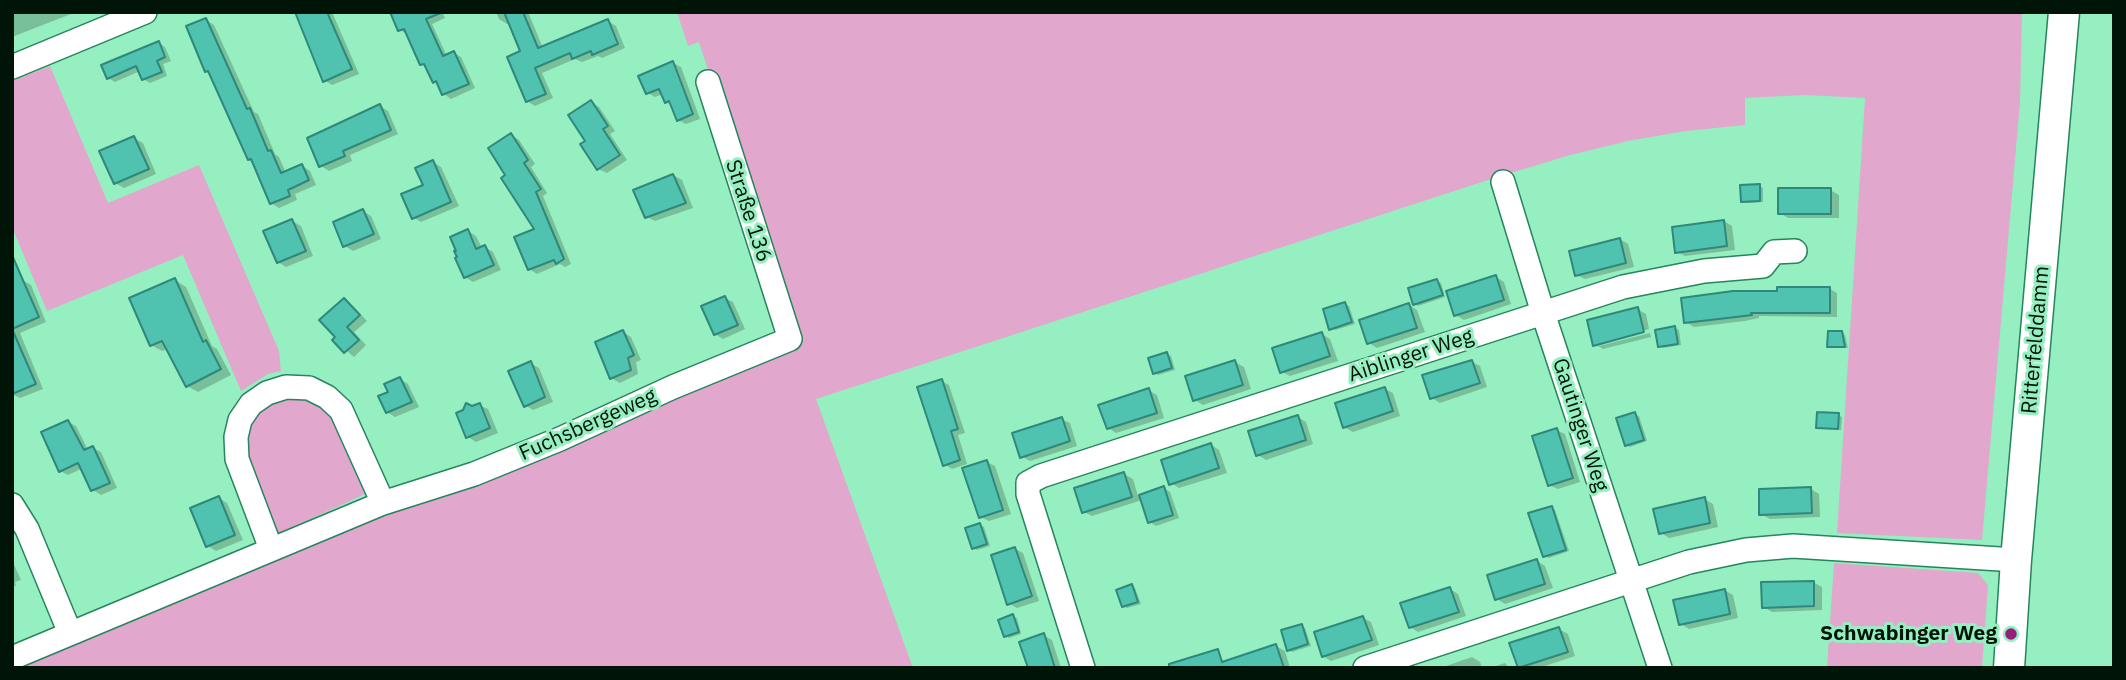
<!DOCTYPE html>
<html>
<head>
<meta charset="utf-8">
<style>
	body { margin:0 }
	#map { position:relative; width:2126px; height:680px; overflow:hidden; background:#96efc1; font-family:"IBM Plex Sans",sans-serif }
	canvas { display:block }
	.frame { position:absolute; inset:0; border:14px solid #001408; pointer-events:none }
</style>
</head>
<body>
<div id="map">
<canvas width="2126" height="680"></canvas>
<div class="frame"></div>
</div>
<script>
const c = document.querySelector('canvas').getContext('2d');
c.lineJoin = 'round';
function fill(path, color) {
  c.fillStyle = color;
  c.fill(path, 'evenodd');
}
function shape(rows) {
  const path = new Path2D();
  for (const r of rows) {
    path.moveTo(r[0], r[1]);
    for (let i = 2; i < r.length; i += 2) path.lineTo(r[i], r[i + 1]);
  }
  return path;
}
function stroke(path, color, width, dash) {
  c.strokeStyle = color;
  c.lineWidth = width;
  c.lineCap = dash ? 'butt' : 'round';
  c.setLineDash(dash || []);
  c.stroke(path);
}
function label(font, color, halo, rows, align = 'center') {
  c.font = font + ' "IBM Plex Sans",sans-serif';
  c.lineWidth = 6;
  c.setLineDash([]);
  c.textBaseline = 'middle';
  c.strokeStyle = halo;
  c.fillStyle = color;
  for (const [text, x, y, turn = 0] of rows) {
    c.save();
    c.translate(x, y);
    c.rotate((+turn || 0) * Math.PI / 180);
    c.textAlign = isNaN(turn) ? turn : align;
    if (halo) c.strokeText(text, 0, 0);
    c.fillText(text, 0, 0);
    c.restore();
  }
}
const green = shape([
	[677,12,2022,12,2020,102,1982,540,1837,533,1865,98,1805,95,1745,98,1745,125,1686,131,1628,141,1570,155,1485,181,816,399,913,668,18,668,795,342,699,42,688,46],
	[50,66,108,203,199,165,279,351,281,371,268,374,241,391,183,255,47,311,12,227,12,81],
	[286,396,305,397,323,407,334,418,367,493,274,536,239,451,253,411],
	[1834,563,1978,573,1988,585,1982,668,1827,668]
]);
const shadow = shape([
	[12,12,76,12,12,37],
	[293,12,332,12,359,74,332,85,324,80,297,13],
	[442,12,445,18,432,24,447,56,454,53,461,57,475,88,451,99,444,94,440,85,434,82,428,68,422,64,407,34,400,30],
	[496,12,528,12,543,48,608,21,616,26,625,48,602,58,598,56,582,62,575,59,542,73,553,98,535,106,527,101,522,52,510,23,507,24,499,19],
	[206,20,214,25,254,112,258,114,275,154,279,157,286,173,302,166,310,171,316,185,295,194,297,200,279,208,271,203,254,161,249,158,210,73,207,71],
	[159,43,165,47,171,61,163,64,167,76,150,83,143,79,140,71,115,82,108,78],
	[673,63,681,67,700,119,686,124,678,120,673,106,666,102,663,94,655,97,648,93],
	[591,102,599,107,615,131,610,134,627,160,607,173,598,169,587,142],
	[380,106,388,111,398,134,350,155,352,161,329,171,321,166],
	[511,135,519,140,535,164,531,167,547,193,543,196,571,264,565,267,560,264,537,274,529,269,536,230],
	[134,138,143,143,156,174,124,188,115,183],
	[433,162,441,167,459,206,421,222,413,217],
	[673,175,682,180,693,208,655,221,647,217],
	[1759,186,1763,188,1763,202,1747,203,1743,201],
	[1830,190,1839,195,1839,218,1788,218,1780,213],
	[363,211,371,216,381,239,353,251,345,246],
	[292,221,301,226,313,256,286,267,278,262],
	[1724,221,1732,226,1735,250,1685,256,1677,252],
	[468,231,476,236,482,248,485,247,493,252,501,270,473,282,465,277],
	[1620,239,1628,244,1634,267,1585,279,1577,275],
	[1496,277,1504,282,1511,304,1464,320,1456,315],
	[22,280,31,285,46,322,20,333,43,389,20,398,12,394,12,285],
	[175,280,186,287,212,346,217,349,231,375,198,392,187,386,168,349,162,351,151,345],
	[1437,281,1441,283,1445,297,1418,306,1415,304],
	[1830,289,1837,293,1837,317,1759,316,1759,318,1745,321,1694,327,1686,322,1779,293],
	[725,298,733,302,745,329,723,339,715,334],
	[344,300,352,305,367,321,354,332,366,345,354,357,334,340,337,337],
	[1345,304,1349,306,1355,324,1335,330,1331,328],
	[1409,305,1417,310,1425,332,1377,348,1369,343],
	[1637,309,1646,314,1649,329,1599,342,1599,346,1650,333,1651,337,1603,349,1595,344],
	[1675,328,1679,330,1681,345,1663,348,1659,346],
	[623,332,631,337,641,360,636,362,638,374,620,383,611,378],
	[1842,333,1845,335,1848,348,1829,346],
	[1322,334,1330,339,1338,361,1290,376,1282,372],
	[1167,354,1171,356,1175,370,1158,375,1155,373],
	[1235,362,1244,367,1251,389,1203,405,1195,400],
	[1472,362,1480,366,1487,387,1440,403,1432,398],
	[530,363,539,368,553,402,533,410,525,405],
	[400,379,408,384,419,407,395,417,387,412],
	[941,381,949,385,965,433,958,435,967,464,952,469,944,464],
	[1385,389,1393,393,1400,416,1353,432,1344,427],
	[1148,390,1157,395,1164,418,1116,433,1108,428],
	[479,405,488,409,498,433,476,442,468,437,472,408],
	[1635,414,1639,416,1647,441,1630,447,1626,445],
	[1838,415,1842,417,1841,430,1818,427],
	[1298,417,1306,422,1313,444,1266,460,1258,455],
	[1061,419,1070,423,1077,446,1030,461,1021,456],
	[68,422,76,426,88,450,93,448,101,452,117,488,101,495,93,490,83,468,68,475,60,471],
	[1556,430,1565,434,1580,482,1558,489,1549,485],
	[1211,445,1219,450,1227,473,1179,488,1171,483],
	[987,462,995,466,1011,514,989,521,980,517],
	[1124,474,1133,479,1138,496,1164,488,1170,492,1179,518,1156,526,1150,522,1142,500,1092,516,1084,512],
	[1811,489,1819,494,1820,517,1770,519,1761,514],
	[219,498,227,503,243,540,216,551,208,546],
	[1704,499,1713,504,1718,527,1669,538,1661,533],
	[1551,508,1555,510,1569,551,1549,558,1545,556],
	[980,525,984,527,990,546,977,550,974,548],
	[1015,549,1023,553,1039,601,1017,608,1008,603],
	[12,560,21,580,15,582,16,586,12,587],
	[1537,561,1545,566,1553,588,1505,604,1497,599],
	[1813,582,1822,587,1822,610,1772,612,1764,607],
	[1132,586,1135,588,1141,604,1127,608,1123,606],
	[1450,589,1458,594,1466,616,1418,632,1410,627],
	[1724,590,1733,595,1738,618,1689,629,1681,624],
	[1013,616,1017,618,1021,634,1009,638,1005,635],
	[1363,618,1371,622,1379,645,1331,661,1323,656],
	[1302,626,1305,628,1311,646,1292,652,1288,650],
	[1559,629,1568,634,1575,656,1539,668,1519,667],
	[1043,635,1052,640,1061,668,1029,668],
	[1276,646,1285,651,1290,668,1231,668],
	[1472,657,1480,662,1482,668,1440,668],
	[1505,663,1509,668,1490,668]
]);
const building = shape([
	[295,12,327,12,352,69,323,82,295,12],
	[390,12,443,12,426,19,443,56,454,51,469,84,442,95,436,81,433,83,424,64,420,65,404,29,398,31,390,12],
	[504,12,523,12,538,48,608,19,618,44,592,55,591,51,572,59,570,53,535,68,546,94,526,102,507,57,520,51,504,12],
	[206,18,247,109,250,108,268,151,271,150,281,173,302,164,309,180,288,190,290,196,270,204,251,159,248,160,208,71,205,72,186,26,206,18],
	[159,41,165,57,157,61,162,72,142,80,136,66,107,79,101,65,159,41],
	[673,61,693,114,677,121,669,101,665,103,659,89,646,94,638,76,673,61],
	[591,100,608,126,603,129,620,155,597,170,580,144,585,141,568,115,591,100],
	[380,104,391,130,343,151,345,156,319,167,307,138,380,104],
	[511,133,528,160,524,163,541,189,536,192,564,259,556,264,554,260,528,270,514,237,534,229,501,178,505,175,488,148,511,133],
	[134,136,149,169,114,184,99,151,134,136],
	[433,160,451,202,412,219,401,194,423,185,415,168,433,160],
	[673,174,686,203,645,218,633,190,673,174],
	[1760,184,1760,201,1741,202,1740,185,1760,184],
	[1778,188,1831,188,1831,214,1778,214,1778,188],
	[363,209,374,234,343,247,333,222,363,209],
	[292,219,306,251,277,263,263,231,292,219],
	[1724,220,1727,246,1675,253,1672,227,1724,220],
	[468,229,476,249,485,245,494,265,464,278,455,258,457,257,454,251,456,251,450,237,468,229],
	[1620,238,1626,263,1575,276,1569,251,1620,238],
	[12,255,39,317,12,329,12,255],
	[1496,275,1504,300,1454,316,1446,291,1496,275],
	[175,278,203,342,206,340,221,369,186,387,162,341,150,346,129,298,175,278],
	[1437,279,1443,295,1413,305,1408,288,1437,279],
	[1777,287,1830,287,1830,313,1751,313,1752,315,1736,317,1684,323,1681,298,1733,291,1777,291,1777,287],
	[725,296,738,325,714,335,701,306,725,296],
	[344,298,360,315,347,327,359,340,344,353,332,340,335,337,319,320,344,298],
	[1345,302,1352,322,1329,330,1323,309,1345,302],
	[1409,303,1417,328,1367,344,1359,320,1409,303],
	[1638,307,1644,332,1593,346,1587,320,1638,307],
	[1675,326,1678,344,1658,347,1655,330,1675,326],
	[12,329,36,384,12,394,12,329],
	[623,330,634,355,628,358,631,370,610,379,595,342,623,330],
	[1828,331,1842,331,1845,347,1827,347,1828,331],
	[1322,332,1330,356,1280,373,1272,348,1322,332],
	[1167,352,1172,368,1153,374,1148,358,1167,352],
	[1235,360,1243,385,1193,401,1185,376,1235,360],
	[1472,360,1480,383,1430,399,1422,375,1472,360],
	[531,361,545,397,524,407,508,371,531,361],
	[400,377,412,402,386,413,378,396,388,392,384,384,400,377],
	[942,379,958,429,951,431,960,460,943,466,917,387,942,379],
	[1385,387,1393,411,1343,428,1335,403,1385,387],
	[1149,388,1157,413,1107,429,1098,405,1149,388],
	[466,403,472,406,480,403,490,428,466,438,456,413,463,410,466,403],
	[1635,412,1644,440,1625,446,1616,418,1635,412],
	[1817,412,1839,413,1838,429,1816,428,1817,412],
	[1298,415,1306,440,1256,456,1248,431,1298,415],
	[1062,417,1070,441,1020,458,1012,433,1062,417],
	[68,420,84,450,93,446,110,483,91,491,78,463,59,472,41,432,68,420],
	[1557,428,1573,478,1548,486,1532,436,1557,428],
	[1211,443,1219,468,1169,485,1161,460,1211,443],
	[987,460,1003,510,979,518,962,468,987,460],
	[1124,472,1132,497,1082,513,1074,488,1124,472],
	[1164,486,1173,515,1148,523,1139,495,1164,486],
	[1811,487,1812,513,1759,515,1759,489,1811,487],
	[219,496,235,535,206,547,190,508,219,496],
	[1705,497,1710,523,1659,534,1653,509,1705,497],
	[1552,506,1566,550,1543,557,1528,513,1552,506],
	[980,523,987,544,972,549,965,528,980,523],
	[1015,547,1032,596,1007,605,991,555,1015,547],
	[1537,559,1545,584,1495,600,1487,575,1537,559],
	[1814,581,1814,606,1762,608,1761,582,1814,581],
	[1132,584,1138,602,1122,607,1116,590,1132,584],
	[1450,587,1459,612,1409,628,1400,603,1450,587],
	[1725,589,1730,614,1679,625,1673,600,1725,589],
	[1013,614,1019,632,1004,637,998,620,1013,614],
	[1363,616,1372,640,1322,657,1314,632,1363,616],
	[1302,624,1308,644,1287,651,1281,630,1302,624],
	[1559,627,1568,652,1518,668,1509,643,1559,627],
	[1044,633,1055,668,1028,668,1019,642,1044,633],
	[1276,644,1284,668,1169,668,1169,664,1218,649,1222,662,1276,644]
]);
const minor = shape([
	[12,67,145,12],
	[1503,182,1543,313,1660,668],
	[12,505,27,529,70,633],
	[271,549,237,459,236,437,240,420,251,404,267,393,286,387,309,388,327,397,341,410,383,503],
	[12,658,383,503,474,474,560,439,673,387,790,339,708,82],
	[1083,668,1028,494,1028,483,1041,476,1623,287,1704,271,1763,266,1774,252,1795,251],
	[1365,668,1689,562,1746,550,1793,546,2016,560]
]);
const major = shape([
	[2009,668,2016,560,2064,12]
]);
const markers = [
	[2011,634,7,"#971e78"]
];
const streetNames = [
	["Straße 136",748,211,72],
	["Ritterfelddamm",2036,340,-85],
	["Aiblinger Weg",1411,356,-18],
	["Fuchsbergeweg",588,425,-24],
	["Gautinger Weg",1580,425,72]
];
const poiNames = [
	["Schwabinger Weg",1997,634]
];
fill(green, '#e2a7cd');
fill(shadow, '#0003');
fill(building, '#4fc3b0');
stroke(building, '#2f887a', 2);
stroke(minor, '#26855c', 26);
stroke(major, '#26855c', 33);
stroke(minor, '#fff', 23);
stroke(major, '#fff', 30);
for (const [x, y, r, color] of markers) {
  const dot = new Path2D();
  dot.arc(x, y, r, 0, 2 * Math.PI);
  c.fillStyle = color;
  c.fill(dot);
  stroke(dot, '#96efc1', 2.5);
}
label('21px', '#001408', '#96efc1', streetNames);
label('bold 21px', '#001408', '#96efc1', poiNames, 'right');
</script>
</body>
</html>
